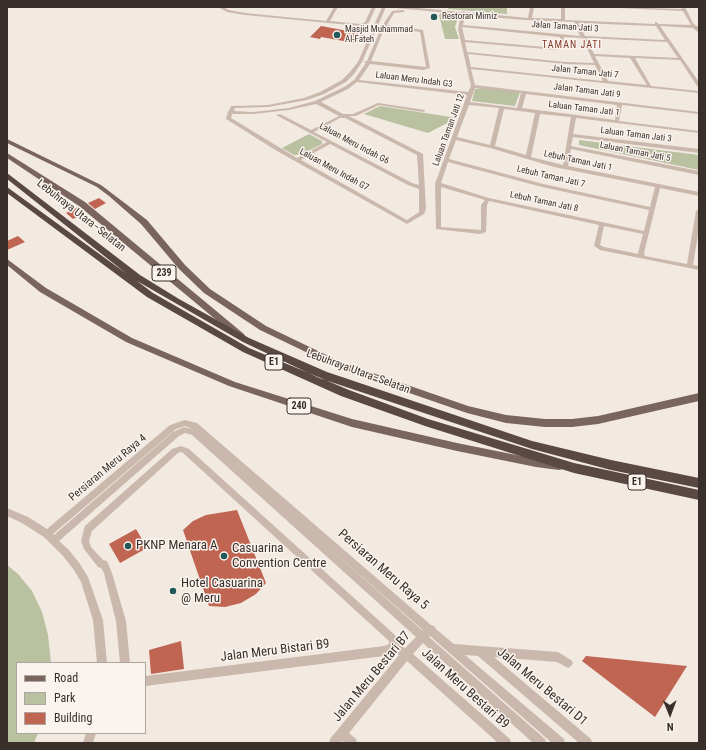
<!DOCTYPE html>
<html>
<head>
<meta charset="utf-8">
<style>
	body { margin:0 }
	#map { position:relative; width:706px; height:750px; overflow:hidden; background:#f2e9e1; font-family:"Roboto Condensed",sans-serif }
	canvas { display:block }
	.frame { position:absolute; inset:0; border:8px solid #392f2b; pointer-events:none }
	.legend { position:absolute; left:16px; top:662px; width:130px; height:72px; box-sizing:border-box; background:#faf3ee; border:1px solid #ada5a0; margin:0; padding:5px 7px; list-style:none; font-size:12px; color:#392f2b }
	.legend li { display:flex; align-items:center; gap:8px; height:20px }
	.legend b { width:20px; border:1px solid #ada5a0 }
	.north { position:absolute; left:650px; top:694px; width:40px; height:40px; -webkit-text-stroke:3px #faf3ee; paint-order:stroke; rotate:179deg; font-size:11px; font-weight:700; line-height:16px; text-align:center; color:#392f2b }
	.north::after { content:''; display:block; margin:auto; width:14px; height:18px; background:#392f2b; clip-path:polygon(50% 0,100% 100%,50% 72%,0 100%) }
</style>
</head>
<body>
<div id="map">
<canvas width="706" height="750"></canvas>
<div class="frame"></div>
<ul class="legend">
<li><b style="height:5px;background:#7a655e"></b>Road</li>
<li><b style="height:11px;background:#b9c1a1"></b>Park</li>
<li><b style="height:11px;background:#bf6552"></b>Building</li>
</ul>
<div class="north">N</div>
</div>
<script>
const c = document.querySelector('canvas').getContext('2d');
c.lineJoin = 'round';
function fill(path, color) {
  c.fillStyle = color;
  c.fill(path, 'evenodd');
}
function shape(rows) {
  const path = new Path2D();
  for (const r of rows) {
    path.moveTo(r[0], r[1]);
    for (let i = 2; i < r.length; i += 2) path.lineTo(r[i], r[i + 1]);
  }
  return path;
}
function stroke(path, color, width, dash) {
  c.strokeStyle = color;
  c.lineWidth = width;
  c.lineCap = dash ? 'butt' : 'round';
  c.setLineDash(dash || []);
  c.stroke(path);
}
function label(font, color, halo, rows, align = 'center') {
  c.font = font + ' "Roboto Condensed",sans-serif';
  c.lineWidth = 3;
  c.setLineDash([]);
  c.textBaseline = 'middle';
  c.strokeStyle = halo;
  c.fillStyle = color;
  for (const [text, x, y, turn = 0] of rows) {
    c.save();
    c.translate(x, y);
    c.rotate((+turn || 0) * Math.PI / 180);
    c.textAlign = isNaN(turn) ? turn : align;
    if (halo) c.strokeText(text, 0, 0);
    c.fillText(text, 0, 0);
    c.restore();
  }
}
const green = shape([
	[449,7,507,7,507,14,448,9],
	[442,12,459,15,455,27,459,39,445,39,439,15],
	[483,88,520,92,515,106,472,101,475,89],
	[380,106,457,118,428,133,364,114],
	[309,134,322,141,322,144,300,155,294,155,282,148],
	[579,140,699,155,699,170,579,145],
	[7,565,18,574,32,591,42,612,48,635,51,663,17,663,17,733,38,733,34,743,7,743]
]);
const building = shape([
	[321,26,359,33,359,34,365,35,360,41,356,41,355,43,321,37,320,39,310,37],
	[99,198,106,203,95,209,88,203],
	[78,207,85,213,73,219,66,213],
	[18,236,25,242,7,250,7,241],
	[237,510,266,583,256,594,241,603,225,607,209,606,183,530,193,521,206,515],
	[136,529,147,548,120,563,109,544],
	[181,641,184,669,151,674,149,650],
	[586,656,687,666,655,717,582,661]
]);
const minor = shape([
	[218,7,223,7,229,10,245,13,326,21,334,7,338,7,330,21,360,24,365,22,372,7,376,7,368,24,360,26,245,15,227,12,218,7],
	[382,7,386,7,362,62,354,74,346,82,324,94,307,100,268,107,235,108,234,111,253,112,289,108,315,101,344,87,354,80,366,63,363,62,367,61,382,26,392,11,403,10,405,11,404,12,394,13,387,25,423,30,430,68,423,70,370,64,359,80,468,92,471,86,458,29,461,14,395,8,393,7,408,7,461,12,463,11,465,12,528,18,530,7,534,7,532,18,561,19,561,7,565,7,565,20,655,24,655,22,656,22,659,24,691,25,683,11,619,8,617,7,682,9,681,7,685,7,693,23,696,26,699,26,699,28,698,28,699,33,693,28,660,26,699,82,699,86,697,86,680,60,635,58,651,86,699,91,699,93,471,69,475,85,699,112,699,114,622,105,619,121,699,131,699,133,576,118,573,134,699,149,699,153,573,137,571,146,699,171,699,175,571,149,568,166,699,192,699,196,660,188,644,253,645,256,687,264,696,211,699,209,699,229,693,265,699,266,699,270,600,250,594,246,599,225,489,201,487,205,486,232,480,234,436,229,435,184,467,95,357,82,348,89,321,102,343,114,353,114,378,103,425,110,425,111,423,112,379,105,356,116,349,116,423,154,426,209,424,214,407,224,277,151,226,119,226,118,228,113,227,112,229,111,231,106,268,105,304,98,320,92,342,80,350,72,358,62,382,7],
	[465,15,525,20,574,22,580,36,463,25,465,15],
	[578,23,656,26,665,40,585,36,578,23],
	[385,27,420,32,426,67,371,61,385,27],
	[462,27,560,37,559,46,556,48,465,40,462,27],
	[564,37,582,38,594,63,565,62,467,52,465,42,556,50,563,47,564,37],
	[586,38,667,42,678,58,594,54,586,38],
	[468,54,565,64,595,65,603,81,471,67,468,54],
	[595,56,630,58,647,85,608,81,595,56],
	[475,88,521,93,517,108,470,102,475,88],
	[526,94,617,105,615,120,522,108,526,94],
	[316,104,339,116,311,130,280,114,276,115,327,142,297,158,231,118,232,114,253,114,289,110,316,104],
	[469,105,499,108,490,145,457,137,469,105],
	[504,109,535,113,526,155,495,146,504,109],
	[540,114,571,117,563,165,531,157,540,114],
	[340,118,345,118,417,155,419,185,412,183,314,132,340,118],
	[456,140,490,148,554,167,655,187,650,207,543,184,449,159,456,140],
	[330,144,408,185,419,189,419,212,407,220,301,160,330,144],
	[448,162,542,187,649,210,644,231,489,198,441,183,448,162],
	[441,187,485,200,481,205,481,230,441,227,441,187],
	[604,226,643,234,638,253,639,254,604,247,600,245,604,226],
	[185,420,197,423,431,625,434,626,436,629,454,644,558,652,571,660,573,663,571,666,568,668,557,662,494,657,591,739,592,743,579,743,478,656,465,655,564,739,565,743,552,743,430,636,429,637,545,739,546,743,533,743,423,643,413,654,510,739,511,743,498,743,407,661,349,733,356,739,357,743,345,743,342,741,340,743,329,743,330,739,399,655,393,652,384,656,145,686,145,676,384,646,389,644,389,641,183,453,181,452,178,453,92,531,89,541,91,547,103,560,107,561,112,573,126,621,130,663,120,663,116,621,104,573,101,568,98,567,84,549,81,541,84,529,85,526,172,449,181,446,189,449,395,635,399,645,405,648,416,637,192,435,185,433,179,436,59,541,69,550,80,564,88,577,103,620,107,663,97,663,93,620,81,582,74,570,63,556,44,537,22,523,7,516,7,508,28,517,47,529,170,425,185,420],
	[185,426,193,429,184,427,173,432,54,535,53,534,176,429,185,426],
	[322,542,423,630,423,631,322,542],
	[86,733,96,733,93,743,83,743,86,733]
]);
const major = shape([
	[7,139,101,185,147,220,185,265,210,289,266,326,341,362,468,406,506,415,545,419,572,419,598,416,699,393,699,401,598,424,572,427,545,427,506,423,467,413,372,380,335,366,260,330,204,293,179,269,141,224,109,196,97,187,7,143,7,139],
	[7,153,85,202,244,334,245,336,244,338,238,338,79,206,7,158,7,153],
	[7,259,46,288,132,338,235,382,352,419,457,443,536,459,559,462,563,463,564,466,563,469,559,470,536,467,457,451,352,427,229,386,126,342,40,292,7,265,7,259]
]);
const highway = shape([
	[7,173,140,275,179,299,249,338,327,372,532,441,611,460,699,478,699,488,611,470,532,449,319,378,243,342,137,281,153,293,249,348,349,390,428,419,574,463,699,490,699,500,574,473,425,426,341,396,243,352,147,297,7,193,7,187,127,274,7,179,7,173]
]);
const markers = [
	[434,17,4,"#235858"],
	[337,35,4,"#235858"],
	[128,546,4,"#235858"],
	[224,556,4,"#235858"],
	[173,591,4,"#235858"]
];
const farPoinames = [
	["Restoran Mimiz",442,17],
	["Masjid Muhammad",345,30],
	["Al-Fateh",345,40]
];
const farStreetnames = [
	["Jalan Taman Jati 3",565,27,4],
	["Jalan Taman Jati 7",585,72,6],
	["Laluan Meru Indah G3",414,80,7],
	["Jalan Taman Jati 9",587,91,7],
	["Laluan Taman Jati 1",584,109,7],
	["Laluan Taman Jati 12",449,130,-70],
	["Laluan Taman Jati 3",636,135,7],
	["Laluan Meru Indah G6",354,144,28],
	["Laluan Taman Jati 5",635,152,11],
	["Lebuh Taman Jati 1",578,161,12],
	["Laluan Meru Indah G7",334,170,29],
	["Lebuh Taman Jati 7",551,177,13],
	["Lebuh Taman Jati 8",544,202,12]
];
const farNeighbourhoodnames = [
	["TAMAN JATI",572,45]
];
const shields = [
	[164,273,24],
	[274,362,18],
	[299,406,24],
	[637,482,18]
];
const shieldNames = [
	["239",164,273],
	["E1",274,362],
	["240",299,406],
	["E1",637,482]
];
const streetNames = [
	["Lebuhraya Utara–Selatan",81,216,38],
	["Lebuhraya Utara–Selatan",358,372,20],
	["Persiaran Meru Raya 4",108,468,-40]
];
const nearPoinames = [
	["PKNP Menara A",136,546],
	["Casuarina",232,549],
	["Convention Centre",232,564],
	["Hotel Casuarina",181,584],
	["@ Meru",181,599]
];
const nearStreetnames = [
	["Persiaran Meru Raya 5",383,570,41],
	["Jalan Meru Bistari B9",275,651,-7],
	["Jalan Meru Bestari B7",372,677,-50],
	["Jalan Meru Bestari D1",542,687,40],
	["Jalan Meru Bestari B9",465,689,42]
];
fill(green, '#b9c1a1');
fill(building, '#bf6552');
fill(minor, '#cab8ad');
fill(major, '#7a655e');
fill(highway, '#594843');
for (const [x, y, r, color] of markers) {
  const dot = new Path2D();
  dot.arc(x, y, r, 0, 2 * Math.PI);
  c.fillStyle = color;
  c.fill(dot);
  stroke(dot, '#faf3ee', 1.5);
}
label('9px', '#392f2b', '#faf3ee', farPoinames, 'left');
label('9px', '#392f2b', '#faf3ee', farStreetnames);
c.letterSpacing = '1px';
label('10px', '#833829', '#faf3ee', farNeighbourhoodnames);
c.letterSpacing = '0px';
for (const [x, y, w] of shields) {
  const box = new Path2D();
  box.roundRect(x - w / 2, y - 8, w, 16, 3);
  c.fillStyle = '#faf3ee';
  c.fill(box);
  stroke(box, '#392f2b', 1);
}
label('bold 10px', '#392f2b', null, shieldNames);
label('11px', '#392f2b', '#faf3ee', streetNames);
label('13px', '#392f2b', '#faf3ee', nearPoinames, 'left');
label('13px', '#392f2b', '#faf3ee', nearStreetnames);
</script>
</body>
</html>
